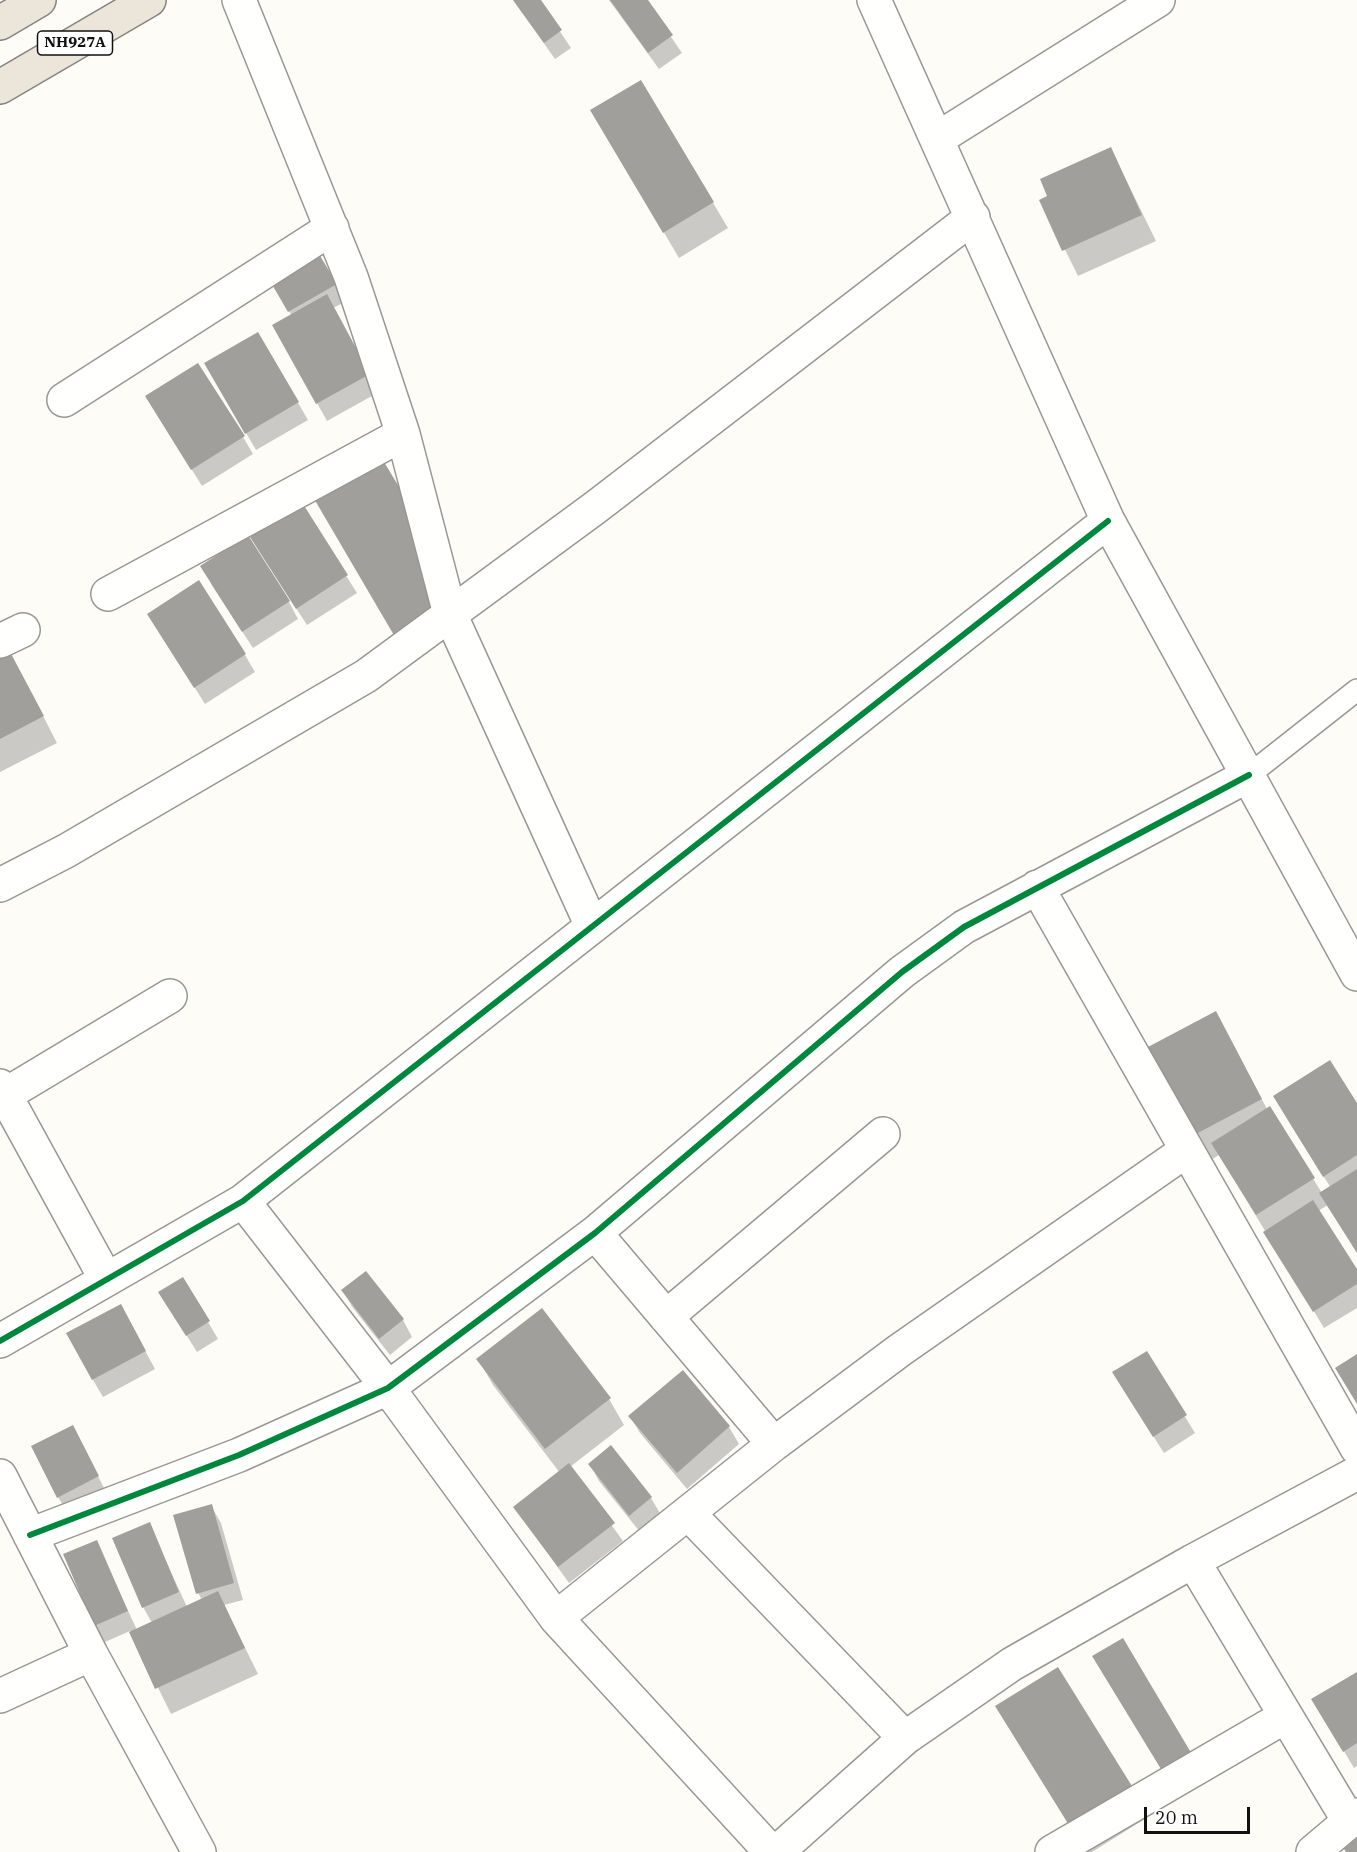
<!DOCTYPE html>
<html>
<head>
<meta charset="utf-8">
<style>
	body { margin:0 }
	#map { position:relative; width:1357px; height:1852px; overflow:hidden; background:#fdfcf7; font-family:"IBM Plex Serif",serif }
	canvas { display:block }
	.scale { position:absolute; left:1144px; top:1807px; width:106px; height:27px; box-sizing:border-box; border:3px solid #111; border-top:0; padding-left:8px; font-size:18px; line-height:21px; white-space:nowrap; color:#111; -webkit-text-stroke:4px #fff; paint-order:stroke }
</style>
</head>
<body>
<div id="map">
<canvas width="1357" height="1852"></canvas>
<div class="scale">20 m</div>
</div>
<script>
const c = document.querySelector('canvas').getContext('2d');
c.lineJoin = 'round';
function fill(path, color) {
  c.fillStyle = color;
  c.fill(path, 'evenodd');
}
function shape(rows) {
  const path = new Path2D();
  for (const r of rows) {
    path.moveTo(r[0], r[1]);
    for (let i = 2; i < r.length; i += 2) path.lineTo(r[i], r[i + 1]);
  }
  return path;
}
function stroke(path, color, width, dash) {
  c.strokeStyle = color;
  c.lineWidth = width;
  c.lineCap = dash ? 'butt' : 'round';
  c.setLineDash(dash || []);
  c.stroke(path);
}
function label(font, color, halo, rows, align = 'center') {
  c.font = font + ' "IBM Plex Serif",serif';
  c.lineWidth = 6;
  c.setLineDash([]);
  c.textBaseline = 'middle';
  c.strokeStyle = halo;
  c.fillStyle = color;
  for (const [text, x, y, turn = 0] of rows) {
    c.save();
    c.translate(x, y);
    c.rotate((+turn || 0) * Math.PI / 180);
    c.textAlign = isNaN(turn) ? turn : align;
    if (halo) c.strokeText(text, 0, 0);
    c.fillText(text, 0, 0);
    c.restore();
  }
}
const shadow = shape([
	[513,0,539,0,571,48,555,59],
	[609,0,646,0,682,53,659,69],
	[641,82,728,228,679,258,607,136],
	[1111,149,1156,241,1078,276,1041,201],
	[319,256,345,302,333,308,379,392,327,421,274,326,292,316,272,282],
	[258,334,308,420,256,450,206,364],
	[157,414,243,437,253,454,202,486],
	[302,506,357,593,307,625,262,555],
	[418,523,449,638,411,661],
	[211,584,289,602,298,619,253,648],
	[159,631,245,655,255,672,205,704],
	[0,653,22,675,57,743,0,772],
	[1216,1013,1267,1109,1269,1108,1322,1193,1331,1188,1289,1122,1357,1106,1357,1253,1328,1205,1318,1211,1357,1272,1357,1308,1324,1328,1219,1155,1211,1160,1196,1134],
	[343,1291,403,1320,412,1337,390,1355,353,1308],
	[170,1309,208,1322,218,1339,197,1352],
	[130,1323,155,1369,103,1397,93,1380],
	[1146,1353,1195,1433,1164,1453,1124,1390],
	[478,1359,609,1399,624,1425,570,1467,623,1541,569,1583,515,1508,560,1473,493,1385],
	[682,1372,729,1427,739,1444,687,1489,640,1433,630,1416],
	[82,1444,107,1494,68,1514,58,1497],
	[611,1447,651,1498,661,1515,640,1532,599,1481,590,1464],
	[211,1506,221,1523,243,1600,224,1605,258,1674,171,1714,130,1631,105,1642,95,1625,96,1542,137,1630,152,1623,143,1607,149,1524,187,1607,202,1600,198,1593],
	[1357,1673,1357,1766,1354,1768,1313,1699],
	[1012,1732,1134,1791,1148,1817,1092,1852,1086,1852]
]);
const building = shape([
	[513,0,541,0,562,30,544,43],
	[610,0,648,0,673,35,648,53],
	[641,80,714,202,663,233,590,110],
	[1111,147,1142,215,1062,251,1039,200,1047,196,1040,179],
	[319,254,337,284,288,312,270,281],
	[327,294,370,374,316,404,272,325],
	[258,332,299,402,245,434,204,363],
	[198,363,245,436,191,470,145,396],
	[381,457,404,495,436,612,395,637,313,497],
	[303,504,348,575,296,609,250,537],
	[248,535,290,601,242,632,200,566],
	[199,580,246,654,194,688,147,614],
	[8,648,44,716,0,739,0,652],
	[1216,1011,1262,1099,1194,1135,1148,1047],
	[1330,1060,1357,1103,1357,1155,1323,1177,1273,1096],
	[1270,1106,1315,1178,1256,1215,1211,1143],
	[1357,1169,1357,1253,1319,1193],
	[1313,1200,1357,1269,1357,1284,1313,1312,1263,1232],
	[366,1271,404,1319,379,1339,341,1290],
	[183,1277,210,1321,186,1336,158,1292],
	[121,1304,146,1351,92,1380,66,1333],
	[542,1308,611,1398,545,1449,476,1359],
	[1147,1351,1187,1415,1153,1437,1112,1372],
	[1357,1354,1357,1404,1335,1368],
	[683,1370,730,1426,677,1473,628,1416],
	[73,1425,99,1476,57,1498,31,1446],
	[611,1445,652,1497,629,1516,588,1464],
	[569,1463,615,1523,558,1567,513,1507],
	[212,1504,234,1583,196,1594,173,1515],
	[150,1522,179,1592,142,1608,112,1538],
	[97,1540,128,1611,94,1626,63,1554],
	[218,1591,245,1648,155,1689,129,1632],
	[1123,1638,1193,1756,1164,1774,1092,1656],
	[1058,1667,1135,1791,1072,1830,995,1706],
	[1357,1672,1357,1743,1343,1752,1311,1699],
	[1357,1838,1357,1852,1346,1852,1344,1849]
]);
const service = shape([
	[1249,775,1357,690]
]);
const minor = shape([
	[239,0,351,277,403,434,450,614,592,926],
	[874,0,1108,521,1357,974],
	[937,139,1158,0],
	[64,400,332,228],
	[108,594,403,434],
	[0,641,23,630],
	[0,885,66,851,366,676,596,507,973,217],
	[1037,887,1357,1448],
	[0,1086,106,1279],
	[0,1098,170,996],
	[243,1201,388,1388,556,1618,771,1852],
	[595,1233,774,1444],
	[666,1317,883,1134],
	[0,1341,243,1201,1108,521],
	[0,1476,91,1654,0,1696],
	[688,1513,905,1738],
	[30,1535,239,1455,388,1388,595,1233,902,972,964,927,1249,775],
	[1193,1561,1349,1821],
	[556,1618,774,1444,900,1350,1187,1150],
	[91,1654,199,1852],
	[777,1852,905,1738,1012,1664,1193,1561,1357,1473],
	[1052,1852,1286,1716],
	[1313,1852,1357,1815]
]);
const trunk = shape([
	[0,23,39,0],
	[0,87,149,0]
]);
const cycleway = shape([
	[0,1341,243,1201,1108,521],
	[30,1535,239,1455,388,1388,595,1233,902,972,964,927,1249,775]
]);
const shields = [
	[75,43,75]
];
const shieldNames = [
	["NH927A",75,43]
];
fill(shadow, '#0003');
fill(building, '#a19f9c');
stroke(service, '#979795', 24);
stroke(minor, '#979795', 36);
stroke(trunk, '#858482', 36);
stroke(service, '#fffffe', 21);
stroke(minor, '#fffffe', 33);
stroke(trunk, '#ece5da', 33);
stroke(cycleway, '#00873e', 6);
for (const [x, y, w] of shields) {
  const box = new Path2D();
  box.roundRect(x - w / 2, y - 12, w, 24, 4.5);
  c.fillStyle = '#fff';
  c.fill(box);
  stroke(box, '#111', 1.5);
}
label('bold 15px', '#111', null, shieldNames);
</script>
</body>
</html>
